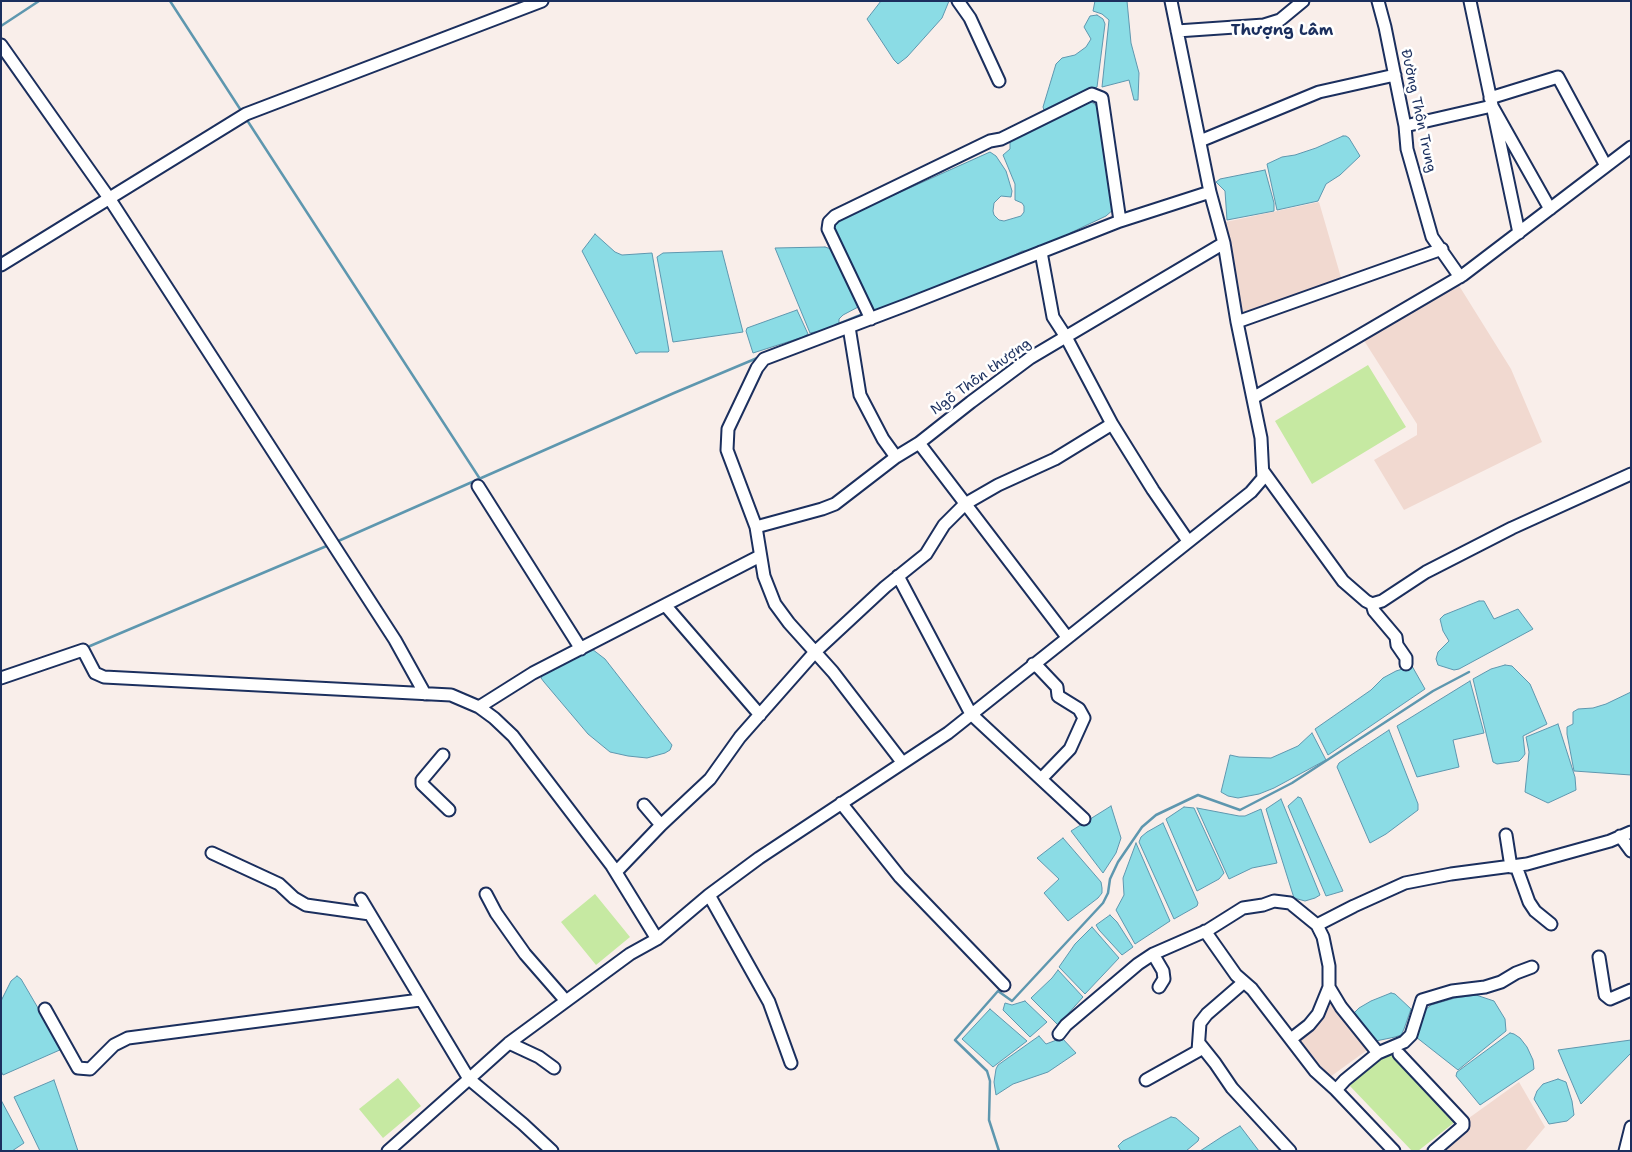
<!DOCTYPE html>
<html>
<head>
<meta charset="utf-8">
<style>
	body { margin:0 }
	#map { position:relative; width:1632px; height:1152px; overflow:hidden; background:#f9eeea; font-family:"Shantell Sans",sans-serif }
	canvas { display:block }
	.frame { position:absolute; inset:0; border:2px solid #1b2f5e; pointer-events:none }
</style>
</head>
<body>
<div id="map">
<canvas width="1632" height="1152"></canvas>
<div class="frame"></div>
</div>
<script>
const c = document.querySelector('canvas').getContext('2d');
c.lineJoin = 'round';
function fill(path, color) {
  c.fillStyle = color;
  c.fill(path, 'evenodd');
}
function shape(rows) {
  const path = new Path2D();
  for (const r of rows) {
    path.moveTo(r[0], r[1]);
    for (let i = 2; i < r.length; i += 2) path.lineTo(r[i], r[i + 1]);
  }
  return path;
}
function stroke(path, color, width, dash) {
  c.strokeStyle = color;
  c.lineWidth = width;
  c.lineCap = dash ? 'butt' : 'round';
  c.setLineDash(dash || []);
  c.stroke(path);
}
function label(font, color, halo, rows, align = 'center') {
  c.font = font + ' "Shantell Sans",sans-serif';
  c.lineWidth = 5;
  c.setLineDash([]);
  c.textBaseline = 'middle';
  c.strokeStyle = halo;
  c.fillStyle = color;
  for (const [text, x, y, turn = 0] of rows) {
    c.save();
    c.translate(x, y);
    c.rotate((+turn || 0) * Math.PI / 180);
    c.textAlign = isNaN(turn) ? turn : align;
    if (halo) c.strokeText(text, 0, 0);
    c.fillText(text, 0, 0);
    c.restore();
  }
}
const built = shape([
	[1319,202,1342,281,1244,316,1221,223],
	[1458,284,1511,369,1542,442,1404,510,1374,460,1417,435,1417,424,1363,339],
	[1329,993,1370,1048,1330,1077,1298,1038],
	[1519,1082,1545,1127,1525,1151,1423,1151]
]);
const green = shape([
	[1368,365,1406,427,1312,484,1275,421],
	[595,894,630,937,596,965,561,922],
	[1394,1049,1460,1118,1418,1151,1412,1151,1349,1085],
	[398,1078,421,1106,383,1138,359,1109]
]);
const water = shape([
	[881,1,949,1,942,18,907,57,898,64,894,60,867,19,881,1],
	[1095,1,1127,1,1131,43,1139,73,1138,100,1134,100,1129,80,1102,87,1109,20,1102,14,1093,11,1095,1],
	[1097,15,1103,19,1105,24,1097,87,1048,110,1044,110,1043,107,1056,64,1062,58,1075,55,1086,47,1091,39,1084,27,1090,16,1097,15],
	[1091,102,1095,104,1102,115,1115,208,1106,216,1070,233,1066,238,1029,251,1022,251,1002,262,875,312,871,310,834,228,838,220,990,152,996,156,1006,171,1012,191,1011,197,1001,196,994,203,993,211,994,215,999,220,1004,221,1021,216,1024,212,1024,206,1022,203,1015,200,1015,184,1003,155,1010,149,1010,140,1081,105,1091,102],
	[1343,136,1346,136,1349,138,1360,156,1340,175,1326,184,1318,201,1277,210,1267,164,1282,157,1295,155,1316,148,1343,136],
	[1265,170,1274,203,1274,211,1227,220,1225,191,1216,182,1220,179,1265,170],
	[595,234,615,252,622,255,652,253,669,351,668,352,640,352,636,354,582,251,595,234],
	[825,247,834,250,860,306,843,315,839,319,839,324,834,328,810,333,775,248,825,247],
	[722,251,743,332,673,342,657,257,663,253,722,251],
	[797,310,808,334,803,337,753,353,746,331,747,328,797,310],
	[1479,601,1484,601,1494,619,1518,609,1533,629,1459,669,1454,670,1438,665,1436,659,1438,652,1449,641,1443,631,1440,619,1444,615,1479,601],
	[592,649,605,659,672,745,670,750,665,753,647,758,628,756,610,752,588,734,544,682,541,678,543,674,592,649],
	[1505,665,1512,666,1530,684,1547,724,1523,736,1525,754,1522,758,1519,761,1497,764,1493,762,1473,679,1491,669,1505,665],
	[1412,666,1425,689,1328,755,1315,729,1371,690,1383,678,1396,671,1412,666],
	[1470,681,1484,733,1453,740,1459,767,1417,777,1397,726,1470,681],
	[1631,692,1631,775,1574,771,1567,734,1567,727,1573,724,1573,712,1578,709,1593,708,1606,704,1631,692],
	[1558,724,1575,777,1576,790,1548,803,1525,792,1529,752,1526,737,1558,724],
	[1389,730,1418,804,1418,810,1386,834,1370,843,1337,767,1339,763,1389,730],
	[1312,733,1326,760,1324,761,1274,788,1259,794,1238,798,1228,796,1221,792,1230,755,1239,757,1271,758,1298,746,1312,733],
	[1298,797,1301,798,1343,891,1326,896,1288,806,1298,797],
	[1281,799,1320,895,1315,898,1305,901,1294,898,1266,809,1281,799],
	[1111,806,1121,838,1116,853,1103,873,1071,831,1111,806],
	[1184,807,1194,808,1224,873,1219,879,1197,891,1166,819,1184,807],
	[1197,808,1239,816,1245,816,1261,809,1277,863,1252,868,1229,879,1197,808],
	[1163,823,1198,903,1197,906,1174,919,1139,842,1141,837,1147,832,1163,823],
	[1063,838,1101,882,1102,888,1102,893,1098,898,1068,921,1044,893,1059,879,1037,858,1063,838],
	[1136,843,1170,921,1135,944,1116,910,1124,895,1123,878,1136,843],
	[1110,915,1117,922,1133,947,1122,955,1099,930,1096,925,1110,915],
	[1092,927,1119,958,1085,994,1059,967,1075,944,1092,927],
	[1058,970,1083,997,1058,1025,1031,998,1052,978,1058,970],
	[17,976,21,979,62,1049,3,1075,1,1071,1,1001,11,981,17,976],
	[1391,993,1395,994,1411,1009,1404,1029,1401,1035,1395,1037,1371,1042,1351,1016,1359,1008,1371,1001,1391,993],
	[1476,995,1494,1001,1505,1019,1506,1031,1458,1070,1416,1037,1425,1010,1431,1005,1455,998,1476,995],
	[1025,1001,1047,1022,1030,1037,1003,1010,1005,1003,1012,1005,1025,1001],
	[990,1009,1027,1041,993,1067,962,1039,990,1009],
	[1510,1033,1514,1034,1520,1038,1527,1047,1533,1060,1534,1069,1480,1105,1456,1076,1457,1072,1510,1033],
	[1039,1036,1046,1044,1062,1038,1076,1053,1048,1072,1013,1084,996,1095,994,1082,996,1069,998,1065,1039,1036],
	[1631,1040,1631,1053,1581,1104,1558,1050,1631,1040],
	[1558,1079,1566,1082,1572,1101,1574,1115,1567,1121,1549,1124,1534,1099,1537,1091,1543,1084,1558,1079],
	[54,1080,68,1121,78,1151,40,1151,14,1097,54,1080],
	[1,1100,24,1143,12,1151,1,1151,1,1100],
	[1171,1117,1176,1118,1199,1138,1198,1141,1186,1151,1121,1151,1118,1146,1123,1141,1171,1117],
	[1240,1126,1259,1151,1200,1151,1223,1136,1240,1126]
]);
const stream = shape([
	[170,1,242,112],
	[1,26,39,1],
	[245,117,480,479],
	[836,325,863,314],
	[336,542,674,393,762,356],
	[90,646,329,545],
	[999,1151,989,1120,990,1081,987,1071,955,1040,998,991,1012,1001,1103,903,1108,893,1110,879,1118,862,1142,827,1156,815,1198,795,1240,810,1292,783,1433,691,1469,672]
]);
const minor = shape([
	[958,1,970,18,999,81],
	[1378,1,1385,27,1405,126,1407,149,1432,237,1460,277],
	[1470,1,1519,233],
	[1177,31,1264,25,1280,20,1303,1],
	[1,45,109,198,395,640,425,694],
	[1490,98,1558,77,1606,166],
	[1405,126,1492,106,1550,209],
	[1200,141,1319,92,1395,75],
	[1041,252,1053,317,1066,337,1112,424,1153,490,1188,541],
	[1,265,246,114,542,1],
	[871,319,828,229,829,222,835,216,990,141,1001,139,1092,94,1102,98,1120,221],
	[1237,322,1442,249],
	[849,327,860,395,883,439,896,457],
	[1253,398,1463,275,1631,147],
	[919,443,1067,637],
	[1263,471,1343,581,1366,601,1372,604,1382,601,1426,572,1512,528,1631,474],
	[478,486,581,649],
	[756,527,822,509,835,504,896,457,919,443,971,402,1030,358,1224,243],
	[898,576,971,714,1084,819],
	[1372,604,1374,611,1396,637,1397,645,1406,658,1406,664],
	[665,605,760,715],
	[1033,664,1039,668,1057,687,1058,696,1079,709,1084,718,1070,749,1041,779],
	[1,678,83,650,95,673,104,677,451,695,479,707,494,718,513,736,612,866,657,939],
	[479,707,533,673,760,556],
	[443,755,422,780,422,784,449,810],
	[902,762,833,672,789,623,775,604,764,576,756,527,727,450,728,429,757,368,764,359,909,304,1120,221,1210,192],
	[841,803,900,877,1004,985],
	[644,805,661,825],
	[1506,835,1511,867],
	[1620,836,1631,851],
	[212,853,279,884,294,898,306,905,370,914],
	[1516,866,1529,902,1535,911,1551,924],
	[616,872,661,825,710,779,740,737,815,652,885,587,926,554,944,525,965,504,998,485,1055,459,1112,424],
	[486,894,496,913,525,954,566,1001],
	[709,895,769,1002,791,1063],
	[361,899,469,1079,388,1151],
	[1317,925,1354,906,1405,883,1451,874,1527,864,1610,841,1631,832],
	[1205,931,1236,975,1252,989,1315,1071,1336,1090],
	[1153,954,1163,971,1164,979,1159,987],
	[1599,957,1605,995,1610,999,1631,990],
	[1329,987,1341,1007,1378,1053],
	[45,1009,78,1068,90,1069,114,1045,128,1038,420,1000],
	[1059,1034,1066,1025,1138,964,1153,954,1208,930,1243,908,1263,905,1274,901,1290,903,1317,925,1323,937,1329,966,1329,987,1318,1014,1309,1025,1291,1039],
	[509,1043,539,1057,554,1068],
	[1199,1043,1215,1063,1232,1088,1290,1151],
	[1399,1054,1463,1122,1463,1126,1434,1151],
	[1146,1080,1198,1051,1200,1023,1207,1014,1244,982],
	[552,1151,523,1124,469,1079,509,1043,630,954,657,939,709,895,759,858,948,733,1251,492,1263,478,1261,438,1237,322,1224,243,1210,192,1171,1],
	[1394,1151,1336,1090,1345,1080,1378,1053,1404,1042,1411,1035,1422,1000,1452,991,1485,987,1501,982,1516,973,1532,967],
	[1625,1151,1631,1127]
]);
const streetNames = [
	["Đường Thôn Trung",1418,111,78],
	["Ngõ Thôn thượng",981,377,-36]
];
const quarterNames = [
	["Thượng Lâm",1282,31]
];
fill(built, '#f1d9d0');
fill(green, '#c6e9a2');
fill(water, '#8bdce5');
stroke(water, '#5e97af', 1);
stroke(stream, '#5e97af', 2.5);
stroke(minor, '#1b2f5e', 15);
stroke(minor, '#fff', 11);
label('14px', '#1b2f5e', '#fff', streetNames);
label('bold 16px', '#1b2f5e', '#fff', quarterNames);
</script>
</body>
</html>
